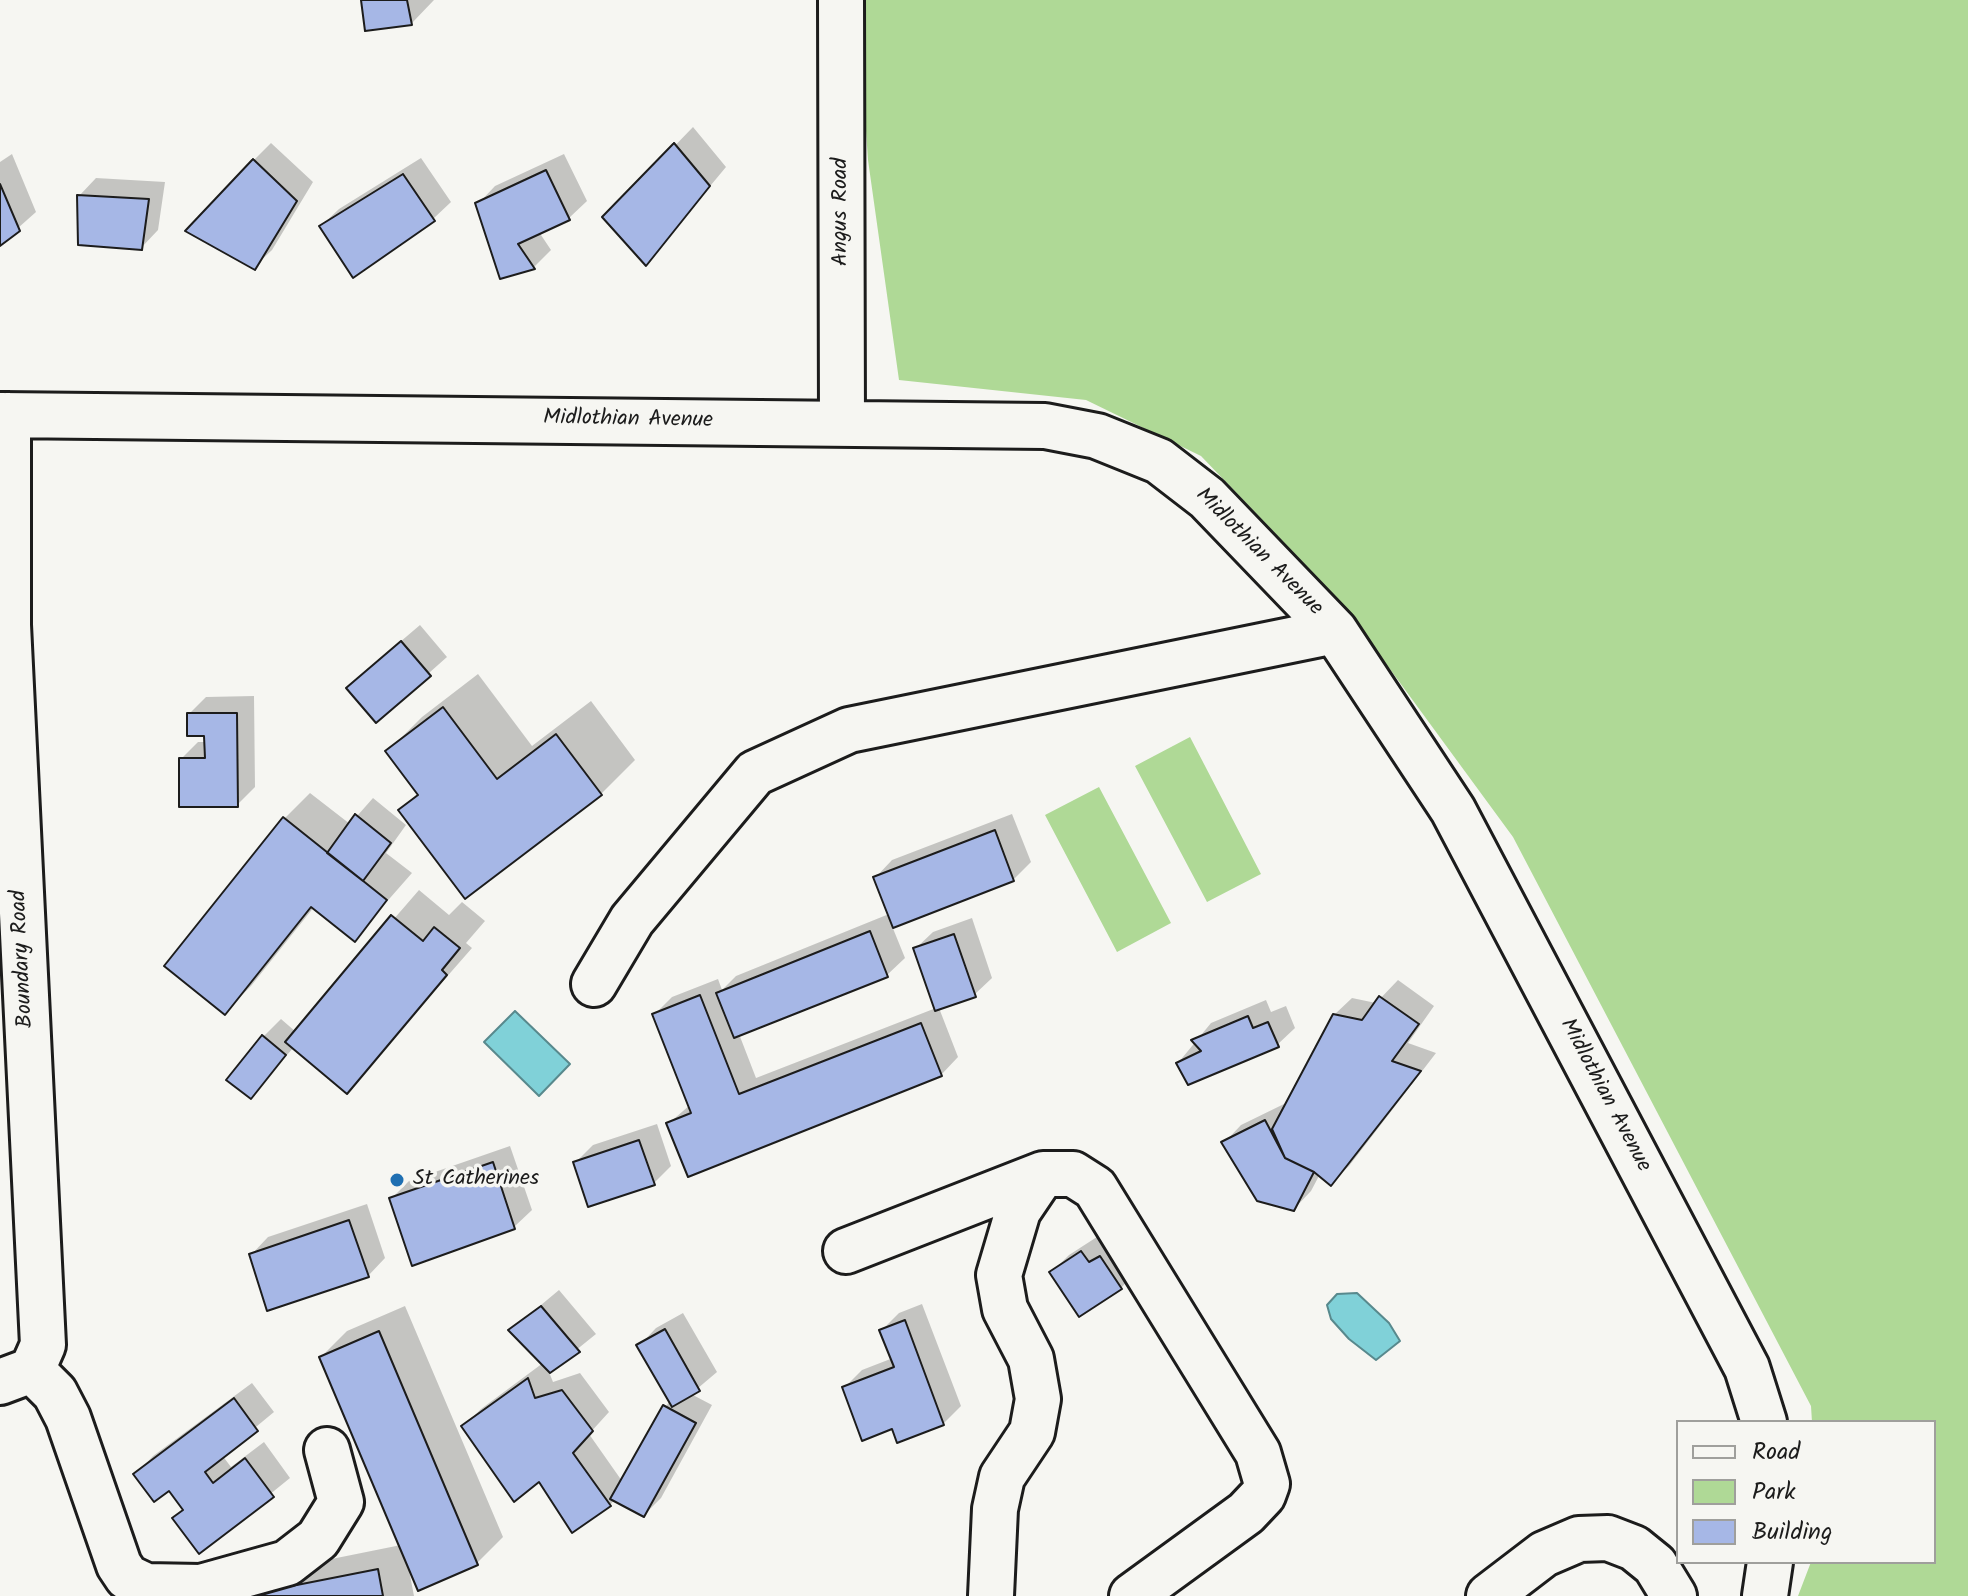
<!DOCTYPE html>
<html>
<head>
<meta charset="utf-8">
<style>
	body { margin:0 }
	#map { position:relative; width:1968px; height:1596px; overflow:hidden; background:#f6f6f2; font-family:Kalam,sans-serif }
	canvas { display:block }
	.legend { position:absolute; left:1676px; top:1420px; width:260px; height:144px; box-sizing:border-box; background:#f6f6f2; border:2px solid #9f9f9c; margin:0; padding:10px 14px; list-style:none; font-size:24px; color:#1c1c1c }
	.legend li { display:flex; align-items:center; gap:16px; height:40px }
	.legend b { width:40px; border:2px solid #9f9f9c }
</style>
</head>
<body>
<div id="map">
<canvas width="1968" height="1596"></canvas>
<ul class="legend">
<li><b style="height:10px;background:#f6f6f2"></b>Road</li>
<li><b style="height:22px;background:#afd996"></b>Park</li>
<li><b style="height:22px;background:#a6b7e6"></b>Building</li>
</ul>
</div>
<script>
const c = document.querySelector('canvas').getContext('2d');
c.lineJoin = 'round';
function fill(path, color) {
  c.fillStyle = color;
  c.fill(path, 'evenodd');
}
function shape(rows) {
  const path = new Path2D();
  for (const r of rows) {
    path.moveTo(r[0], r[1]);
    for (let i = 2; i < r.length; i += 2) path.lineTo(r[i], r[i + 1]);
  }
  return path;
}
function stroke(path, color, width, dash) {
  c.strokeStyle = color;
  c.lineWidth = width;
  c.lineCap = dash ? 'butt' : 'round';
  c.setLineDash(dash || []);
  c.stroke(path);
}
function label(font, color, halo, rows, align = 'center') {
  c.font = font + ' Kalam,sans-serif';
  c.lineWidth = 7;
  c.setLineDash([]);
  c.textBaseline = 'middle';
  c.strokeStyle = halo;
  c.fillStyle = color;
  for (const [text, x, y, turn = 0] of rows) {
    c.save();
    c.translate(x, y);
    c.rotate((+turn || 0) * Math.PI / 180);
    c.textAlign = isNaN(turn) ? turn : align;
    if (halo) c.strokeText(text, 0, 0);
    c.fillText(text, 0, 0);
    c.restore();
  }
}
const green = shape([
	[857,0,1968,0,1968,1596,1798,1596,1811,1562,1934,1562,1934,1422,1812,1422,1811,1406,1513,837,1340,601,1201,456,1086,400,899,380,868,160],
	[1190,737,1261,874,1207,902,1135,766],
	[1099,787,1171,923,1117,952,1045,815]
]);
const water = shape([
	[515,1011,570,1064,539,1096,484,1042,515,1011],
	[1357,1293,1389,1323,1400,1341,1376,1360,1349,1339,1331,1319,1327,1305,1337,1294,1357,1293]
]);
const shadow = shape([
	[363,0,434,0,411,24],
	[693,127,726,167,646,263,605,218],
	[271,143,313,182,272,250,254,267,254,160],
	[12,154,36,212,0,244,0,162],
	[564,154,587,201,569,218,539,232,551,250,534,267,501,277,478,204,495,186],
	[421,158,451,202,433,219,321,226,339,209],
	[96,178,165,182,158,230,141,248,79,196],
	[420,625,447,657,376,720,366,671],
	[478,674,532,746,591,701,635,760,601,794,401,810,419,792,388,751,422,717],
	[254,696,255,787,237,805,181,759,198,742,206,742,206,734,189,714,206,697],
	[310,793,350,824,373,798,406,825,386,853,412,873,354,939,314,907,251,986,225,1012,284,819],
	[1012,814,1031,862,1013,880,892,926,905,958,887,975,739,1034,756,1078,936,1008,915,949,933,932,972,918,992,978,974,995,939,1008,958,1057,941,1075,668,1124,690,1105,655,1014,672,997,718,979,722,990,736,976,889,914,875,878,892,860],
	[419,890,449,915,462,902,485,921,466,943,472,948,347,1091,294,1047,251,1096,263,1037,281,1019,296,1032],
	[1398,980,1434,1006,1408,1043,1436,1053,1349,1166,1331,1183,1320,1174,1311,1191,1294,1209,1224,1143,1241,1125,1284,1104,1286,1107,1334,1015,1352,998,1376,1003],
	[1266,1000,1271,1012,1286,1006,1295,1028,1277,1045,1178,1063,1211,1023],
	[657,1124,671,1166,654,1183,575,1163,593,1145],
	[510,1146,532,1210,514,1227,391,1199,409,1181],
	[367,1204,385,1258,368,1276,251,1255,268,1237],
	[1100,1235,1138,1270,1121,1288,1052,1272,1069,1255],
	[559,1290,596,1334,549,1372,553,1382,580,1373,609,1412,589,1434,622,1481,670,1400,639,1346,656,1328,683,1313,717,1372,691,1394,712,1405,661,1498,644,1515,615,1499,610,1505,539,1479,464,1426,481,1409,543,1363,511,1330],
	[922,1304,961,1406,943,1424,893,1427,844,1388,862,1370,893,1358,882,1330,899,1313],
	[405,1306,503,1537,477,1563,419,1588,409,1570,414,1596,148,1596,401,1545,321,1357,347,1331],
	[252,1383,274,1412,222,1455,231,1467,264,1442,290,1478,200,1551,175,1518,184,1509,169,1488,136,1474,153,1456]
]);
const building = shape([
	[361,0,407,0,412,25,365,31,361,0],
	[674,143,710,186,646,266,602,217,674,143],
	[253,159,297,201,255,270,185,231,253,159],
	[546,170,570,220,518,244,535,269,500,279,475,203,546,170],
	[403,174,435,221,353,278,319,226,403,174],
	[0,184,20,231,0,246,0,184],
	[77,195,149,199,142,250,78,245,77,195],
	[401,641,431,676,376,723,346,688,401,641],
	[443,707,497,779,556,734,602,795,465,899,398,810,418,795,385,751,443,707],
	[187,713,237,713,238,807,179,807,179,758,205,758,204,736,187,736,187,713],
	[355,814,391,843,363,881,327,853,355,814],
	[283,817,387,900,355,942,311,907,225,1015,164,966,283,817],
	[995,830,1014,881,893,928,873,877,995,830],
	[391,915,423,941,434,927,460,948,442,970,447,975,347,1094,285,1042,391,915],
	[870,931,888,977,734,1038,716,993,870,931],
	[954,934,976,997,935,1011,913,948,954,934],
	[700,995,739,1094,921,1023,942,1076,688,1177,666,1123,691,1113,652,1014,700,995],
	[1379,996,1419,1024,1392,1061,1421,1071,1331,1186,1314,1172,1285,1158,1272,1129,1333,1014,1362,1020,1379,996],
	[1248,1016,1253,1028,1268,1022,1279,1047,1188,1085,1176,1063,1201,1051,1191,1040,1248,1016],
	[262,1035,286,1055,251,1099,226,1080,262,1035],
	[1265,1120,1285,1158,1314,1172,1294,1211,1257,1201,1221,1142,1265,1120],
	[639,1140,655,1185,588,1207,573,1162,639,1140],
	[493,1162,515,1229,412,1266,389,1198,493,1162],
	[349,1220,369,1277,267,1311,249,1254,349,1220],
	[1081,1251,1089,1262,1100,1256,1122,1289,1079,1317,1049,1272,1081,1251],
	[541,1306,580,1352,550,1373,508,1330,541,1306],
	[905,1320,944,1425,897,1443,892,1429,862,1441,842,1387,894,1367,879,1330,905,1320],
	[665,1329,700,1391,672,1407,636,1345,665,1329],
	[379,1331,478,1565,418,1591,319,1357,379,1331],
	[528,1378,535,1398,562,1390,593,1431,573,1453,611,1506,572,1533,539,1482,514,1502,461,1426,528,1378],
	[234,1398,258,1431,205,1472,213,1483,245,1458,274,1497,199,1554,172,1518,183,1510,169,1491,154,1502,133,1474,234,1398],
	[663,1405,696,1423,644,1517,610,1499,663,1405],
	[378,1569,383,1596,241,1596,378,1569]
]);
const minor = shape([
	[841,0,842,423],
	[0,415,1045,426,1097,436,1159,461,1207,498,1335,631,1453,810,1747,1368,1764,1422],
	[594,984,632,920,755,773,849,730,1335,631],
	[846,1251,1043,1174,1073,1174,1095,1188,1258,1453,1267,1484,1263,1495,1246,1513,1132,1596],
	[32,1370,55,1393,68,1418,119,1565,127,1577,146,1586,201,1587,287,1563,318,1539,341,1502,327,1450],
	[0,1382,32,1370,43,1345,8,625,8,415],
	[991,1596,995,1509,1002,1477,1032,1432,1038,1399,1031,1359,1005,1309,999,1275,1018,1211,1043,1174],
	[1489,1596,1544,1554,1579,1539,1608,1538,1634,1548,1655,1565,1674,1596],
	[1765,1596,1770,1562]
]);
const markers = [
	[397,1180,8,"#1f6fb2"]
];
const streetNames = [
	["Angus Road",842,212,-90],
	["Midlothian Avenue",628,421,1],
	["Midlothian Avenue",1258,553,45],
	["Boundary Road",24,959,-93],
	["Midlothian Avenue",1604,1096,62]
];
const poiNames = [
	["St Catherines",413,1180]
];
fill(green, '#afd996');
fill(water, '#80d1d8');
stroke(water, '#58898d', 2);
fill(shadow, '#0003');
fill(building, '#a6b7e6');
stroke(building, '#1c1c1c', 2);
stroke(minor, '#1c1c1c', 50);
stroke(minor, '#f6f6f2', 44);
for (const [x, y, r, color] of markers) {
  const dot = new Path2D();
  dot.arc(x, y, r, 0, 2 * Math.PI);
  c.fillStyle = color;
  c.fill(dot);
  stroke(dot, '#f6f6f2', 3);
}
label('22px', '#1c1c1c', '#f6f6f2', streetNames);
label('22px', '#1c1c1c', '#f6f6f2', poiNames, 'left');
</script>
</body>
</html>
